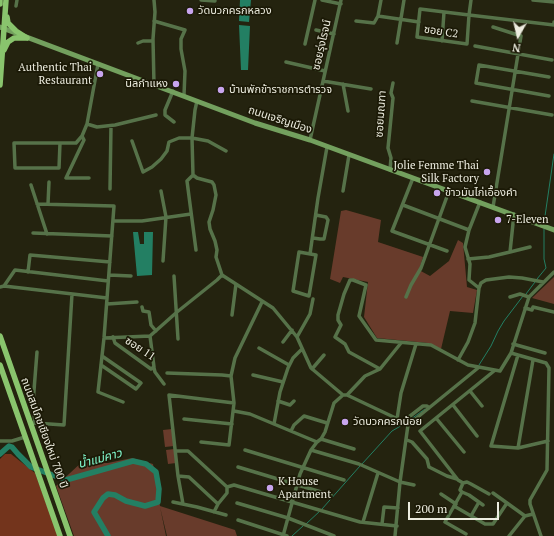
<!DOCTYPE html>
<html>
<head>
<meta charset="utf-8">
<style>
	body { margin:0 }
	#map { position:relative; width:554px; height:536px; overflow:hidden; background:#24230f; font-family:"PT Serif",serif }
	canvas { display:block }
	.north { position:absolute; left:498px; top:16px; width:40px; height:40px; -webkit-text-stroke:3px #1b1906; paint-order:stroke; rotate:188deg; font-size:11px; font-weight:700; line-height:16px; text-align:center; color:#ececdf }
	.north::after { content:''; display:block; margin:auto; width:14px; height:18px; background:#ececdf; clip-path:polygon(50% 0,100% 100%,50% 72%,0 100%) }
	.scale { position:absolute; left:408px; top:502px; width:91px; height:18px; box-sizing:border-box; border:2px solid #ececdf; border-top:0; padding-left:5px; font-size:12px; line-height:14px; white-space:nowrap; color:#ececdf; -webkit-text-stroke:3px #1b1906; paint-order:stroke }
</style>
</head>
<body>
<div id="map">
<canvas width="554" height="536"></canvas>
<div class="north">N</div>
<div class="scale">200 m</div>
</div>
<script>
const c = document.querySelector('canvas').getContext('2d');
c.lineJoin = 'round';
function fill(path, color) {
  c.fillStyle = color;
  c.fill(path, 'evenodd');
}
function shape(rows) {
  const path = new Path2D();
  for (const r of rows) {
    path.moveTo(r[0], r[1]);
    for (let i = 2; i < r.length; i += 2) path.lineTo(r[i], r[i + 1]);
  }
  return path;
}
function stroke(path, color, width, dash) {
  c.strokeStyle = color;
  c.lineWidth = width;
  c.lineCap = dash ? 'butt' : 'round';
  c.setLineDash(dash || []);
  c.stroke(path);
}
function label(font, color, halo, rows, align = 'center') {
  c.font = font + ' "PT Serif","Noto Sans Thai",serif';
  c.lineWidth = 3.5;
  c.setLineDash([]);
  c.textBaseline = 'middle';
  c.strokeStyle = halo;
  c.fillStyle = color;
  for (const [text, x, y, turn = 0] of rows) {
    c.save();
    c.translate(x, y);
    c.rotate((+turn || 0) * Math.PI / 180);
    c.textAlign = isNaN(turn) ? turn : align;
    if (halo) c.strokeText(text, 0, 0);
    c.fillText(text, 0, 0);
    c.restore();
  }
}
const green = shape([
	[346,210,381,220,378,242,423,257,419,270,430,276,449,261,458,240,463,243,467,287,477,290,473,313,450,311,441,349,428,343,377,338,364,317,368,282,343,277,340,283,330,279,341,211],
	[554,277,554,304,532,298],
	[172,429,174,446,165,447,163,430],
	[174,449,176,463,168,464,166,450],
	[132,458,153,464,160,506,235,530,237,536,167,536,160,507,166,536,74,536,56,486,83,461,108,463]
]);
const forest = shape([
	[5,454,11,454,35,473,58,536,0,536,0,459]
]);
const water = shape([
	[240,0,251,0,249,22,239,21],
	[239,25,250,26,248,70,241,70],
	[133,232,138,232,140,244,144,244,144,232,153,232,152,275,137,276]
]);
const stream = shape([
	[544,223,554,154],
	[537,279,546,268,544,259,544,229],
	[526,294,535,282],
	[479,365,491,346,498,331,504,321,523,296],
	[362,464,392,431,404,424,425,409],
	[322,509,360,466],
	[306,524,320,511],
	[292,536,303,526]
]);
const river = shape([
	[0,454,9,446,12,447,18,454,31,467,66,480,133,461,146,464,156,472,159,489,158,502,145,506,126,501,115,495,108,494,103,498,94,512,108,536]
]);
const street = shape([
	[154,0,155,12,153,39,154,85],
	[201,0,215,1],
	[322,0,341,4],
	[471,0,469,15,467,44,417,37,420,9,469,15,554,25,554,22],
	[533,0,554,2],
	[16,6,17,0],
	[378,16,419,22],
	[154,21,185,30,181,39,181,49,185,71,184,95],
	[356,21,374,23,378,16,381,0],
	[316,30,334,34],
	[442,41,444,12],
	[138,43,143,41,153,41],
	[397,43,404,0],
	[305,44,315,0],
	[475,46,552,60],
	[286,62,325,71],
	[549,77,479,65,476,83,549,96],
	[323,81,371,89],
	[343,84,348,111],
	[173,91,165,110,165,115,174,122],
	[472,101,552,115],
	[87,124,97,127,115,125,156,115],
	[82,136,84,140,66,178,89,178],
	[310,140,341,0],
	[132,141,143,172,152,167,161,159,167,151,169,142,179,138,192,138,208,141,226,151],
	[60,143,59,168,15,168,14,143,76,143,82,136,87,124,98,64],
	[390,170,391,158,388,148,393,98,391,93,393,83],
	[193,175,197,178,212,182,214,185,216,195,213,210,209,222,210,229,215,241,217,250,216,257,222,275,273,308,297,337,311,368,343,395],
	[193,175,187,181,196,250],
	[193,175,192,138,195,110,197,101],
	[413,178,392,231,447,251],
	[31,185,47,234],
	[110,189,111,126],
	[161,191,166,217,163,261],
	[343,191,349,155],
	[37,204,114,206,104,338,98,392,123,402],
	[48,204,49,182],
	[403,205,469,230],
	[493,207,521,36,493,27],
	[113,221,142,221,191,214],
	[33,233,112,236],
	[313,238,320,239,324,239,328,220,326,217,316,215],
	[299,252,316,255,309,296,293,291,299,252],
	[510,252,530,247],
	[310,254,318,198,327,147],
	[468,259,489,257,510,252,514,214],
	[28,272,30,255,110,262],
	[109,275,131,276],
	[174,276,178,339],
	[4,286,15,270,108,281],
	[0,287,4,286,107,298],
	[479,288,481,283,486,280,509,277,522,278,543,282],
	[406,297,411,285,421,268,449,191],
	[510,297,520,294,529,297],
	[107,304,137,302],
	[142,307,143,311,149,312,151,325,156,331],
	[525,308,532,310,533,307,554,312],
	[232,315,236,284],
	[113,337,115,343,151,369,154,367,150,336],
	[297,337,310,314,313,299],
	[104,338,150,336,177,312,217,280,222,275],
	[283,342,292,330],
	[513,344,545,353],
	[259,348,289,365],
	[511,353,546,363,549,368,547,470,530,500,530,504,541,536],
	[518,355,491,446,518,448,548,441],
	[458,360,468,342,475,323,479,288,469,280,470,264,465,247,469,230,480,202],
	[101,365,136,389,141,383,102,356],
	[154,368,155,372,164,384],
	[312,369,324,355],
	[380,369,349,352,345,344,335,337,341,325,338,320,338,315,344,294,350,280,353,280,366,285,359,316,376,340,431,345,468,365,500,371,511,353,529,297,554,272],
	[167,373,222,375,231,376],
	[253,375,283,382],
	[470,391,482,406],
	[347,395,402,421,405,420,423,406,427,406,429,408],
	[278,401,290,405,294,401],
	[453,405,477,436],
	[234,411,250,414,317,442],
	[436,418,464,452],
	[184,419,232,424],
	[397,419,401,393,416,344],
	[35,423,33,403,37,352],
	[31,424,35,423,64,425,72,294],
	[274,424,280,392,288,368,293,358,302,349],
	[291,431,294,425,304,416,327,423],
	[321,439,354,449],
	[407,440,412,442,427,459,429,467,447,476,457,479],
	[0,441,12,441,25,437],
	[201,442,229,445,234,403,231,376,235,358,262,302],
	[518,448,533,360],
	[245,450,344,480],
	[311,450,359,464,400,482,414,485],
	[176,451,188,451,227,487,234,485,360,522,397,526],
	[238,467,331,495],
	[178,476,189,477,218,504],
	[463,483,458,480,420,431,494,371],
	[463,483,460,490,462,492,445,522,466,534],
	[463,483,467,482,471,484,489,494],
	[462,492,469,495,483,505],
	[493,493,507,503],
	[441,494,456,504],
	[173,502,197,507,226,515],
	[237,503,288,518,334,536],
	[183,504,178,476,169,395,234,403],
	[454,506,485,524,493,524,507,503,525,516,533,514],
	[214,512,218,504,227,493,227,487],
	[471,516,479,502],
	[238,520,287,536],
	[363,522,378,473],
	[382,524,384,507,398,508],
	[283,536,300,474,311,450,317,442,321,439,325,432,334,403,343,395,347,395,365,376,380,369,401,343],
	[395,536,400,482,408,425,478,368],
	[509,536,525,516]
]);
const secondary = shape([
	[0,27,255,123,310,140,554,230]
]);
const primary = shape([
	[0,4,0,0],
	[7,17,8,23,16,31,27,38],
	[4,50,8,42,14,38,27,38],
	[0,85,6,0],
	[0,336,70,536],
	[0,365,60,536]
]);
const markers = [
	[190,11,4,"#c8a5ee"],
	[100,74,4,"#c8a5ee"],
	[176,84,4,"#c8a5ee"],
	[221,90,4,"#c8a5ee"],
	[487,172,4,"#c8a5ee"],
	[437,193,4,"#c8a5ee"],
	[498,220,4,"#c8a5ee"],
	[345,422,4,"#c8a5ee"],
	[270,488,4,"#c8a5ee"]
];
const poiNames = [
	["วัดบวกครกหลวง",198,11],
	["Authentic Thai",92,68,"right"],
	["Restaurant",92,81,"right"],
	["นิลกําแหง",168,84,"right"],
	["บ้านพักข้าราชการตำรวจ",229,90],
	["Jolie Femme Thai",479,166,"right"],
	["Silk Factory",479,179,"right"],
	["ข้าวมันไก่เอื้องคํา",445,193],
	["7-Eleven",506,220],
	["วัดบวกครกน้อย",353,422],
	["K House",278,482],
	["Apartment",278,495]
];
const streetNames = [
	["ซอย C2",441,32,9],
	["ซอยรุ่งโรจน์",322,45,-77],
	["ซอยมณฑา",381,114,-86],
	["ถนนเจริญเมือง",280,120,18],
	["ซอย 11",140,349,33],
	["ถนนสมโภชเชียงใหม่ 700 ปี",44,433,70]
];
const waterNames = [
	["น้ำแม่คาว",100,459,-15]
];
fill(green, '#683b2b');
fill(forest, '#73341c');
fill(water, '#237f63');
stroke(stream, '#237f63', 1);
stroke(river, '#237f63', 5.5);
stroke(street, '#567249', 3.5);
stroke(secondary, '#73a05e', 5);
stroke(primary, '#89c46d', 5.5);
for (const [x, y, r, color] of markers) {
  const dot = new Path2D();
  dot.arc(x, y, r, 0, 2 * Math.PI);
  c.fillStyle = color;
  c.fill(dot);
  stroke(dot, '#1b1906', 1.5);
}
label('11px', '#ececdf', '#1b1906', poiNames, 'left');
label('11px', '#ececdf', '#1b1906', streetNames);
label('italic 12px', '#83fcd1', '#1b1906', waterNames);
</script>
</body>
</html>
